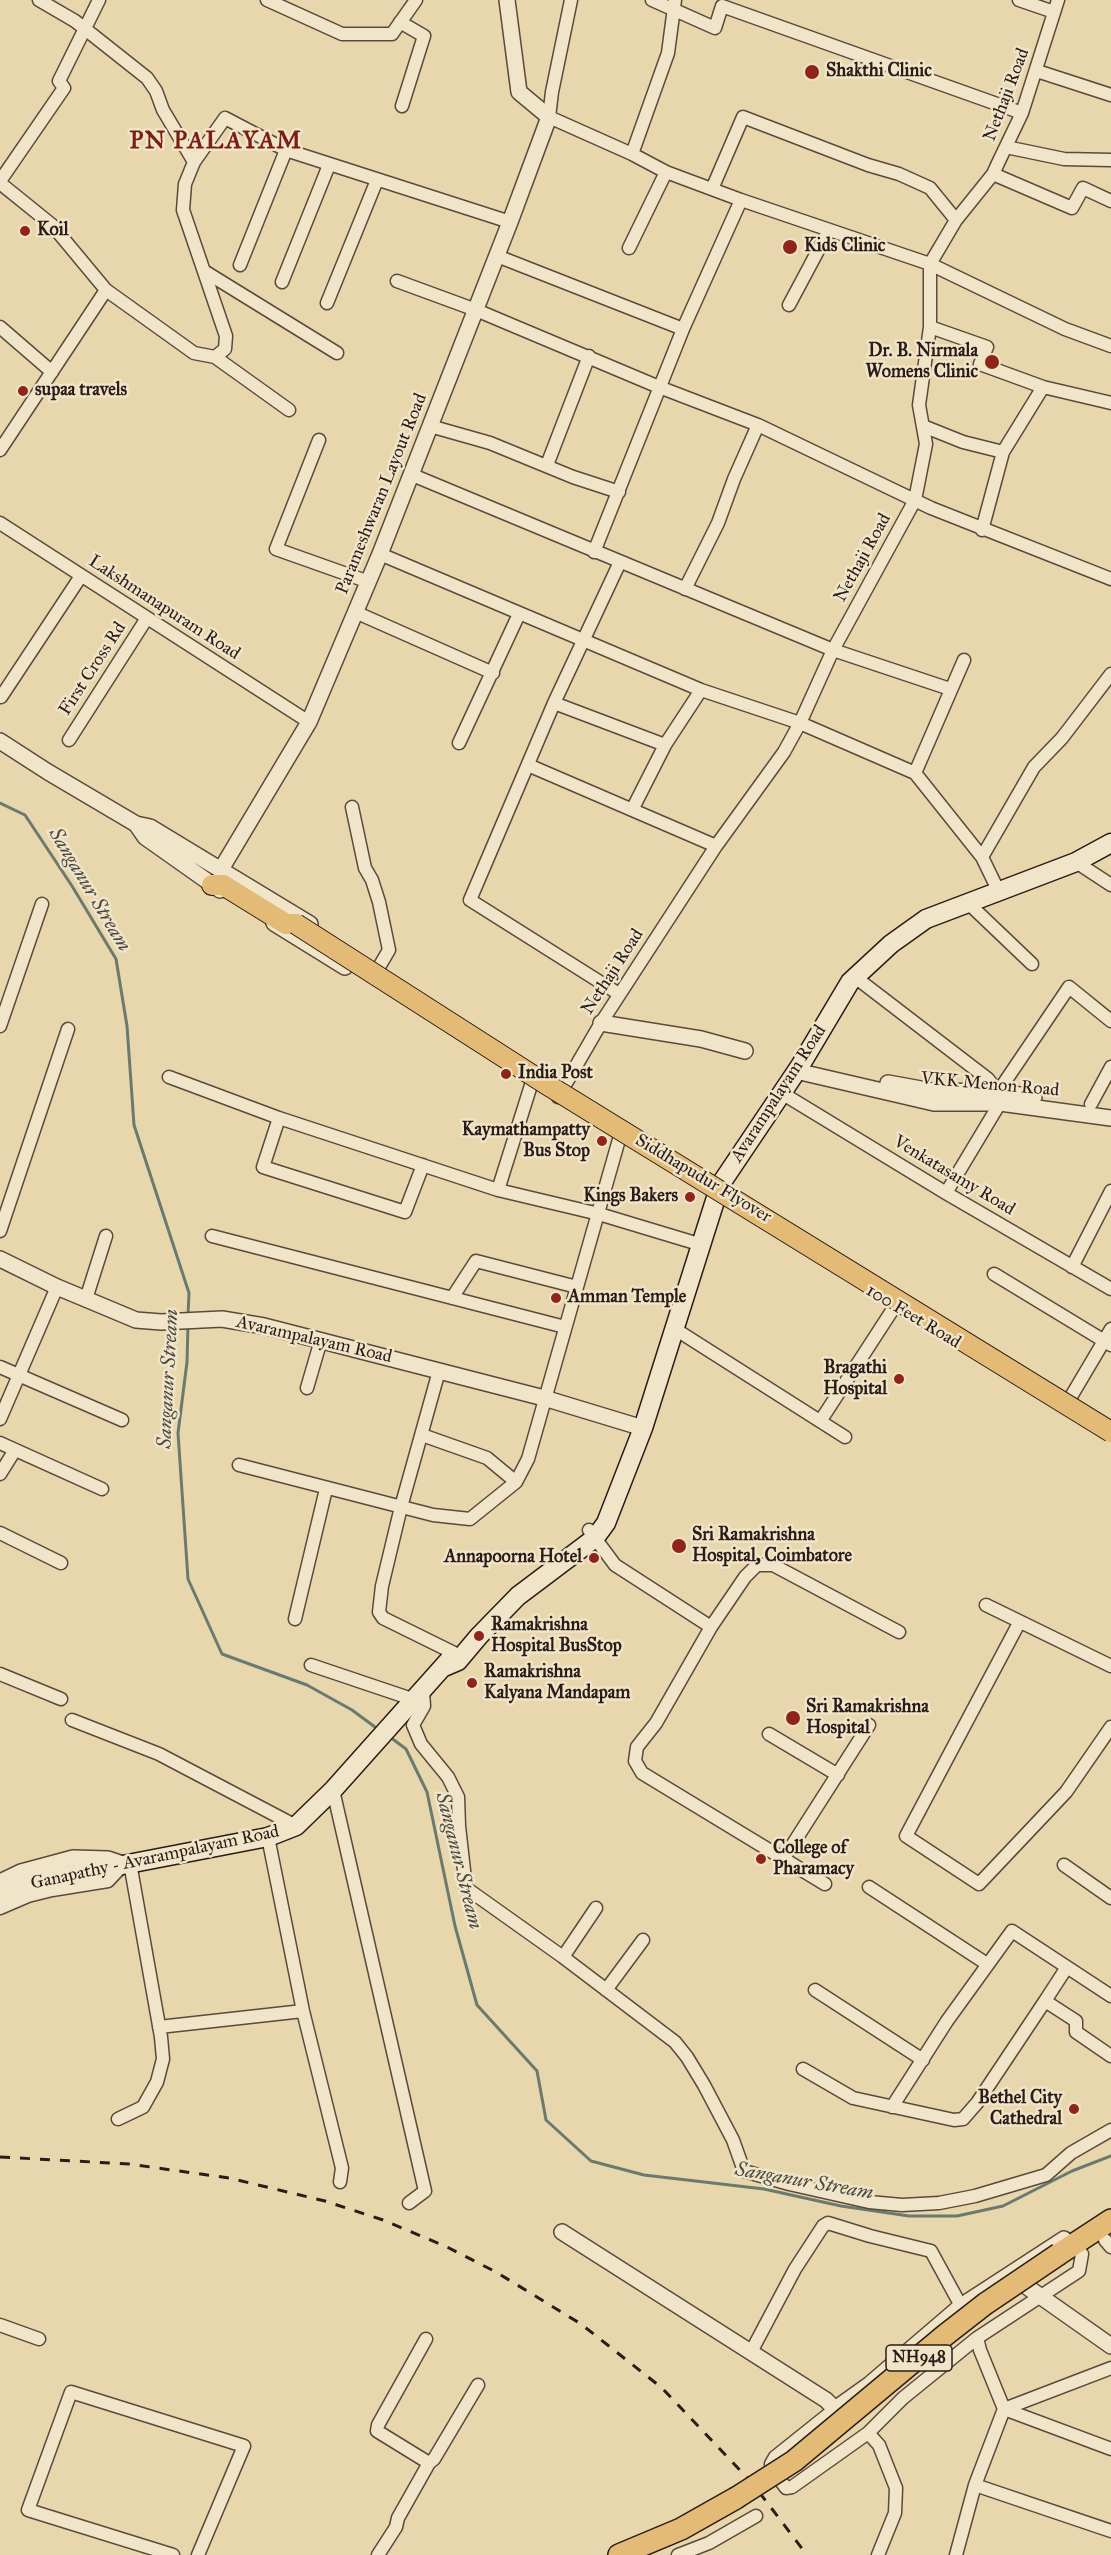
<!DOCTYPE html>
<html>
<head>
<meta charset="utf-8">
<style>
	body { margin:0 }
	canvas { display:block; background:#e8d6ac }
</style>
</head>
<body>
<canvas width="1111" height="2555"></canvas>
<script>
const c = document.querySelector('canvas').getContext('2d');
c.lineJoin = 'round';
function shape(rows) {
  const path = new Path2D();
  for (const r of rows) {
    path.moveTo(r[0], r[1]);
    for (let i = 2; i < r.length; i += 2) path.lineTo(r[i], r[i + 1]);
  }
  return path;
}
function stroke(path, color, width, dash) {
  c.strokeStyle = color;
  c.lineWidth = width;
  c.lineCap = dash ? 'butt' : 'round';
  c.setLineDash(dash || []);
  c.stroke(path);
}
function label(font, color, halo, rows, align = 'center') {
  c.font = font + ' "IM FELL Great Primer",serif';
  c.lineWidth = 5;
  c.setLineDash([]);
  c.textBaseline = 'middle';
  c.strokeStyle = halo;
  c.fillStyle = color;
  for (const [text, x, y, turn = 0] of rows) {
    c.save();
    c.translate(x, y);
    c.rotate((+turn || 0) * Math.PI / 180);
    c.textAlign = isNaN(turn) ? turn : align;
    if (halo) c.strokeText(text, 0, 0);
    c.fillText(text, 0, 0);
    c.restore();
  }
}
const stream = shape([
	[0,803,25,815,72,886,116,959,127,1026,134,1125,189,1293,188,1316],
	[188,1325,187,1362,178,1433,188,1579,222,1654,307,1685,352,1710,379,1730],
	[390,1737,406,1749,427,1792,455,1926,477,2005,537,2071,546,2120,591,2161,644,2175,764,2189,841,2206,909,2216,957,2216,1003,2206,1072,2171,1111,2156]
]);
const minor = shape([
	[39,0,75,21,147,78,156,91,163,110,194,162],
	[267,0,342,34,392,34,416,0],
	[571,0,552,92,549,117,632,154,666,172,741,200,930,264,1065,329,1111,346],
	[652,0,715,28,722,6,1022,113],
	[1019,0,1054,12],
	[400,22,424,36,402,106],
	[1037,71,1111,95],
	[1006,147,1064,159,1111,160],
	[632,154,668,53,675,0],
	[993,174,1072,208,1083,188,1111,201],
	[0,181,64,88,59,81,99,0],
	[0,183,52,225,106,290,194,353,215,357,225,349,226,336,183,210,185,184,194,162,225,118,286,150,510,222],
	[712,189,743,117,868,165,899,174,930,188,956,220],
	[629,248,666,172],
	[497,256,683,329,741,200],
	[240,265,286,150],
	[204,271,337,353],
	[397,281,476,310,659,387,758,425,931,508,1111,579],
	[282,282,329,165],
	[327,303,377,180],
	[789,305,829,230],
	[0,327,52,372],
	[930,327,987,347,980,364,1043,387,1111,403],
	[215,357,289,410],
	[430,426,490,443,573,477,619,492],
	[923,426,963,442,1003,452,982,530],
	[319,440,276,549,369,582],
	[0,450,106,290],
	[1003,452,1043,387],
	[547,465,589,356],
	[410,474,833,650,950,689],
	[0,523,309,722],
	[594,552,683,329],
	[380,554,701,690,800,723,915,773,982,857,998,890],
	[685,589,718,523,734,479,758,425],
	[355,612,493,673],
	[1,697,81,576],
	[554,703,665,745],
	[69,740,147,618],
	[459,743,519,614],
	[528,765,716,846],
	[915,773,964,660],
	[352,807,365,868,372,880,379,902,389,950,379,967],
	[632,810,665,745,701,690],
	[982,857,1034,767,1062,738,1111,674],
	[1076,862,1111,885],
	[967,902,1032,964],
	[855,977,988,1079,998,1092,1069,987,1111,1021],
	[619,994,470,900,554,703,620,562],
	[0,1026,42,904],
	[169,1077,279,1118,498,1190,599,1214,692,1242],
	[780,1092,946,1193,1111,1289],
	[558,1097,601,1023,716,846,784,752,800,723,833,650,915,500,926,444,919,405,930,327,930,264,956,220,993,174,999,161,1022,113,1058,0],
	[1091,1104,1111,1067],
	[279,1118,263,1167,405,1212,423,1165],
	[498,1190,532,1082],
	[946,1193,1000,1103,999,1096],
	[0,1231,68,1029],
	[212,1236,565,1327],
	[1072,1267,1111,1191],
	[994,1274,1111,1345],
	[452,1298,476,1261,577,1287],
	[86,1299,106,1236],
	[675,1329,845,1437],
	[0,1367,122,1420],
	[439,1371,401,1507,382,1586,379,1612,383,1618,454,1653],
	[307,1388,321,1340],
	[1069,1400,1111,1329],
	[0,1419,57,1287],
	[821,1420,895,1306],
	[422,1435,487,1458,516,1482],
	[0,1443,102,1489],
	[239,1465,433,1515,470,1519,516,1482,528,1459,620,1136],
	[0,1474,15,1450],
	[589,1530,615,1565,711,1627],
	[0,1533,61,1563],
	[986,1605,1111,1666],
	[295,1619,326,1489],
	[1019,1623,906,1836,979,1884,1066,1792,1111,1727],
	[311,1665,415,1700],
	[0,1674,61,1699],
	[423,1691,424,1706,413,1725,421,1744,448,1777,458,1797,459,1826,466,1888,563,1957,675,2042,687,2057,704,2085,733,2140,744,2171,789,2184,869,2202,902,2205,939,2203,975,2196,1046,2175,1071,2153,1111,2130],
	[72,1720,159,1754,296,1826],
	[769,1734,838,1775],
	[333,1790,425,2191,409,2203],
	[268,1837,303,2011,342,2168,340,2182],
	[784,1858,869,1725],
	[1064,1865,1111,1898],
	[825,1884,642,1773,635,1761,637,1747,656,1723,711,1627,745,1577,757,1565,773,1565,899,1632],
	[869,1887,987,1964],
	[0,1908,28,1896,52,1890,108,1881,123,1865],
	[563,1957,596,1908],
	[606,1990,643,1940],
	[815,1990,923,2060],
	[1045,2001,1067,1967],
	[159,2027,303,2011],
	[803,2069,853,2098,954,2120,963,2119,977,2103,1045,2001,1076,2021,1076,2032,1111,2056],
	[892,2107,947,2021,1012,1931,1111,1996],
	[118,2119,143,2107,157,2082,163,2059,161,2037,130,1863],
	[1105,2240,1111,2247],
	[0,2325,39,2339],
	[426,2339,378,2425,377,2431,429,2463],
	[751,2352,795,2269,823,2226,828,2223,870,2236,931,2251,961,2306],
	[835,2409,775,2457,771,2464,772,2469,786,2488,792,2487,868,2433,903,2398,977,2338,1079,2271,1082,2254],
	[1004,2409,1111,2368],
	[1004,2409,1111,2449],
	[868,2433,879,2445,896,2488,895,2513,878,2555],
	[975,2485,1111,2531],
	[173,2555,28,2510,71,2392,244,2446,198,2555],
	[378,2555,396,2527,398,2518,429,2463,434,2459,478,2385],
	[678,2555,709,2543,756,2516],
	[956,2555,975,2485,1004,2409,980,2350,977,2338]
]);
const tertiary = shape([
	[0,741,48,772,136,824,150,827,310,924],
	[136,824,145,837,220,890],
	[220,871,309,722,380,554,510,222,549,117,519,92,507,0],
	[274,923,345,967],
	[601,1023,701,1039,745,1051],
	[796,1071,934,1103,1000,1103,1111,1118],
	[888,1083,932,1091,998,1092,1034,1097],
	[0,1259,57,1287,136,1320,161,1322,222,1319,264,1326,544,1398,643,1428],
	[0,1882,21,1872,73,1858,108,1859,123,1864],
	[562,2232,826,2400,835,2409,870,2384,961,2306,1064,2239],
	[1013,2277,1111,2346]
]);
const secondary = shape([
	[444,1667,458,1661,479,1636,518,1596,595,1538,606,1523,643,1428,720,1185,800,1066,850,982,891,944,926,919,1076,862,1111,843],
	[0,1895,24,1884,268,1837,296,1826,333,1790,450,1659]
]);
const primary = shape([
	[212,885,223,885,286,924,296,924]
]);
const trunk = shape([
	[1059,2254,1111,2220],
	[619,2555,681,2529,736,2498]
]);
const rail = shape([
	[0,2157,129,2164,229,2178,325,2201,383,2220,447,2247,496,2272,581,2324,662,2388,753,2484,807,2555]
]);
const primaryBridge = shape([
	[296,924,546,1084,1111,1432]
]);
const trunkBridge = shape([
	[736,2498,794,2461,944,2336,985,2304,1059,2254]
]);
const markers = [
	[812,72,8,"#8f2418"],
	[25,231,6,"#8f2418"],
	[790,247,8,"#8f2418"],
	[992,362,8,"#8f2418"],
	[23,391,6,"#8f2418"],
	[506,1074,6,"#8f2418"],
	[602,1141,6,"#8f2418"],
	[690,1197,6,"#8f2418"],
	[556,1298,6,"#8f2418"],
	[899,1379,6,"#8f2418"],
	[679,1546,8,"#8f2418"],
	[594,1558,6,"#8f2418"],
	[479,1636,6,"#8f2418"],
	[472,1683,6,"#8f2418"],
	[793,1718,8,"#8f2418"],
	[761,1859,6,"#8f2418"],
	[1074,2109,6,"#8f2418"]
];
const shields = [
	[919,2358,66]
];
const shieldNames = [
	["NH948",919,2358]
];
const poiNames = [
	["Shakthi Clinic",826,72],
	["Koil",37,231],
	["Kids Clinic",804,247],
	["Dr. B. Nirmala",978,352,"right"],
	["Womens Clinic",978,373,"right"],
	["supaa travels",35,391],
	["India Post",518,1074],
	["Kaymathampatty",590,1131,"right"],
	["Bus Stop",590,1152,"right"],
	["Kings Bakers",678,1197,"right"],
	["Amman Temple",568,1298],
	["Bragathi",887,1369,"right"],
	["Hospital",887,1390,"right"],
	["Sri Ramakrishna",692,1536],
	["Hospital, Coimbatore",692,1557],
	["Annapoorna Hotel",582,1558,"right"],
	["Ramakrishna",491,1626],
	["Hospital BusStop",491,1647],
	["Ramakrishna",484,1673],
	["Kalyana Mandapam",484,1694],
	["Sri Ramakrishna",806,1708],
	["Hospital",806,1729],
	["College of",773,1849],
	["Pharamacy",773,1870],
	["Bethel City",1062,2099,"right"],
	["Cathedral",1062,2120,"right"]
];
const streetNames = [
	["Nethaji Road",1007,95,-69],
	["Parameshwaran Layout Road",382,494,-68],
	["Nethaji Road",863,558,-61],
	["Lakshmanapuram Road",164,608,33],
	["First Cross Rd",93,669,-57],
	["Nethaji Road",613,972,-57],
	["VKK Menon Road",990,1085,5],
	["Avarampalayam Road",779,1094,-57],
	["Venkatasamy Road",954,1176,31],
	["Siddhapudur Flyover",703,1179,31],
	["100 Feet Road",913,1317,31],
	["Avarampalayam Road",314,1340,13],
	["Ganapathy - Avarampalayam Road",155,1858,-12]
];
const waterNames = [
	["Sanganur Stream",89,890,59],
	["Sanganur Stream",169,1379,-87],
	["Sanganur Stream",458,1861,76],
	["Sanganur Stream",804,2182,10]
];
const districtNames = [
	["PN PALAYAM",216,142]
];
stroke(stream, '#6b7a6f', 3);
stroke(minor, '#5a4a3c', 15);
stroke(tertiary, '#5a4a3c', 18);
stroke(secondary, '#2a1c17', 21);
stroke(primary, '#2a1c17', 22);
stroke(trunk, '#2a1c17', 24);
stroke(minor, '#f0e4c9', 12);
stroke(tertiary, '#f0e4c9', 15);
stroke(secondary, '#f0e4c9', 18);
stroke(primary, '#e4bb76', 20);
stroke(trunk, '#e4bb76', 21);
stroke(rail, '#2a1c17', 3, [10, 10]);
stroke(primaryBridge, '#2a1c17', 22, []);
stroke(trunkBridge, '#2a1c17', 24, []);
stroke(primaryBridge, '#e4bb76', 20);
stroke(trunkBridge, '#e4bb76', 21);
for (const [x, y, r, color] of markers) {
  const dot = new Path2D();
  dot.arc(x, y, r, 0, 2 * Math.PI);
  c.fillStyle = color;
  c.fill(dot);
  stroke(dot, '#f0e4c9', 2);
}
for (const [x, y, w] of shields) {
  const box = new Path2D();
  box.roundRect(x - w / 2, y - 13, w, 26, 4.5);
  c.fillStyle = '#f0e4c9';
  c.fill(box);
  stroke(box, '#2a1c17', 1.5);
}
label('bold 16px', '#2a1c17', null, shieldNames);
label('bold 18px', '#2a1c17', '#f0e4c9', poiNames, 'left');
label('18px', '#2a1c17', '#f0e4c9', streetNames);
label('italic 20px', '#4b4b43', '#f0e4c9', waterNames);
c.letterSpacing = '1.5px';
label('bold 24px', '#7a1f14', '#f0e4c9', districtNames);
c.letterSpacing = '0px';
</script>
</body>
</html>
